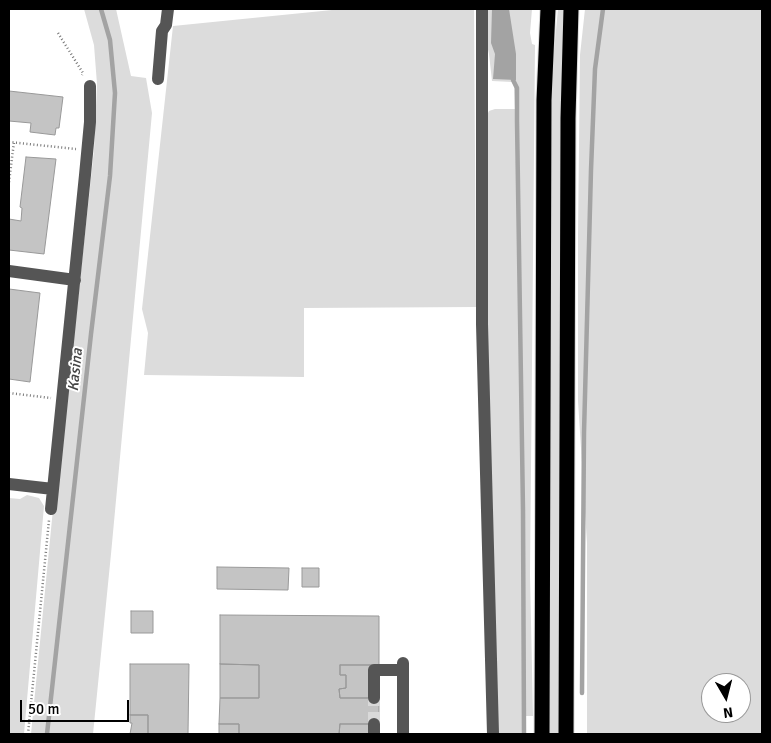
<!DOCTYPE html>
<html>
<head>
<meta charset="utf-8">
<style>
	body { margin:0 }
	#map { position:relative; width:771px; height:743px; overflow:hidden; background:#fff; font-family:Signika,sans-serif }
	canvas { display:block }
	.frame { position:absolute; inset:0; border:10px solid #000; pointer-events:none }
	.north { position:absolute; left:701px; top:673px; width:50px; height:50px; box-sizing:border-box; background:#fff; border:1px solid #999; border-radius:50%; rotate:172deg; font-size:14px; font-weight:700; line-height:20px; text-align:center; color:#000 }
	.north::after { content:''; display:block; margin:auto; width:18px; height:22px; background:#000; clip-path:polygon(50% 0,100% 100%,50% 72%,0 100%) }
	.scale { position:absolute; left:20px; top:700px; width:109px; height:22px; box-sizing:border-box; border:2px solid #000; border-top:0; padding-left:6px; font-size:15px; line-height:18px; white-space:nowrap; color:#000; -webkit-text-stroke:4px #fff; paint-order:stroke }
</style>
</head>
<body>
<div id="map">
<canvas width="771" height="743"></canvas>
<div class="frame"></div>
<div class="north">N</div>
<div class="scale">50 m</div>
</div>
<script>
const c = document.querySelector('canvas').getContext('2d');
c.lineJoin = 'round';
function fill(path, color) {
  c.fillStyle = color;
  c.fill(path, 'evenodd');
}
function shape(rows) {
  const path = new Path2D();
  for (const r of rows) {
    path.moveTo(r[0], r[1]);
    for (let i = 2; i < r.length; i += 2) path.lineTo(r[i], r[i + 1]);
  }
  return path;
}
function stroke(path, color, width, dash) {
  c.strokeStyle = color;
  c.lineWidth = width;
  c.lineCap = dash ? 'butt' : 'round';
  c.setLineDash(dash || []);
  c.stroke(path);
}
function label(font, color, halo, rows, align = 'center') {
  c.font = font + ' Signika,sans-serif';
  c.lineWidth = 4;
  c.setLineDash([]);
  c.textBaseline = 'middle';
  c.strokeStyle = halo;
  c.fillStyle = color;
  for (const [text, x, y, turn = 0] of rows) {
    c.save();
    c.translate(x, y);
    c.rotate((+turn || 0) * Math.PI / 180);
    c.textAlign = isNaN(turn) ? turn : align;
    if (halo) c.strokeText(text, 0, 0);
    c.fillText(text, 0, 0);
    c.restore();
  }
}
const green = shape([
	[84,9,116,9,131,76,146,78,152,113,111,554,93,734,31,734,53,509,58,484,94,150,97,84,94,45],
	[342,9,474,9,476,307,304,308,304,377,144,375,148,333,142,309,173,26],
	[487,9,532,9,530,33,532,44,535,45,530,575,533,716,522,716,522,734,497,734,487,359,486,117,489,111,495,109,515,109,514,87,512,82,492,81,489,54,487,45],
	[558,9,566,9,561,95,558,734,549,734,552,72],
	[585,9,762,9,762,734,587,734,587,543,578,401,578,236,580,55],
	[711,683,741,683,741,713,711,713],
	[27,495,39,498,44,506,24,734,9,734,9,498,20,499]
]);
const water = shape([
	[492,9,509,9,516,54,516,80,493,79,495,54,491,43]
]);
const stream = shape([
	[513,80,517,88,517,121,523,510,524,734],
	[582,693,584,433,591,170,595,69,603,9],
	[47,734,91,334,110,176,115,93,110,40,101,9]
]);
const building = shape([
	[9,91,63,97,59,128,56,128,55,135,30,132,31,123,9,121,9,91],
	[26,157,56,159,44,254,9,250,9,219,21,221,22,208,20,207,26,157],
	[9,289,40,293,30,382,9,379,9,289],
	[217,567,289,568,288,590,217,589,217,567],
	[302,568,319,568,319,587,302,587,302,568],
	[131,611,153,611,153,633,131,633,131,611],
	[220,615,379,616,379,665,340,665,340,675,346,675,346,688,339,689,340,698,379,698,379,724,340,724,339,734,239,734,239,724,219,724,220,698,259,698,259,665,220,664,220,615],
	[130,664,189,664,188,734,148,734,148,715,130,715,130,664],
	[220,664,259,665,259,698,220,698,220,664],
	[340,665,379,665,379,698,340,698,339,689,346,688,346,675,340,675,340,665],
	[130,715,148,715,148,734,130,734,132,723,130,723,130,715],
	[219,724,239,724,239,734,219,734,219,724],
	[340,724,379,724,379,734,339,734,340,724]
]);
const minorTunnel = shape([
	[374,724,374,698]
]);
const path = shape([
	[58,33,83,73,82,75],
	[9,142,76,149],
	[9,182,14,142],
	[9,393,51,398],
	[28,734,49,520]
]);
const minor = shape([
	[482,9,482,324,493,734],
	[158,79,162,31,166,25,168,9],
	[9,271,75,280],
	[9,484,53,489],
	[51,509,85,175,90,122,90,86],
	[374,698,374,670,403,670],
	[374,724,374,734],
	[403,734,403,663]
]);
const highway = shape([
	[542,734,544,100,548,9],
	[566,734,568,118,571,9]
]);
const waterNames = [
	["Kasina",76,370,-84]
];
fill(green, '#dcdcdc');
fill(water, '#a3a3a3');
stroke(stream, '#a3a3a3', 4.5);
fill(building, '#c4c4c4');
stroke(building, '#999', 1);
stroke(minorTunnel, '#d9d9d9', 12, [12, 6]);
stroke(highway, '#dbdbdb', 17);
stroke(path, '#777', 2.5, [1, 2.5]);
stroke(minor, '#555', 12);
stroke(highway, '#000', 15);
label('italic 15px', '#444', '#fff', waterNames);
</script>
</body>
</html>
